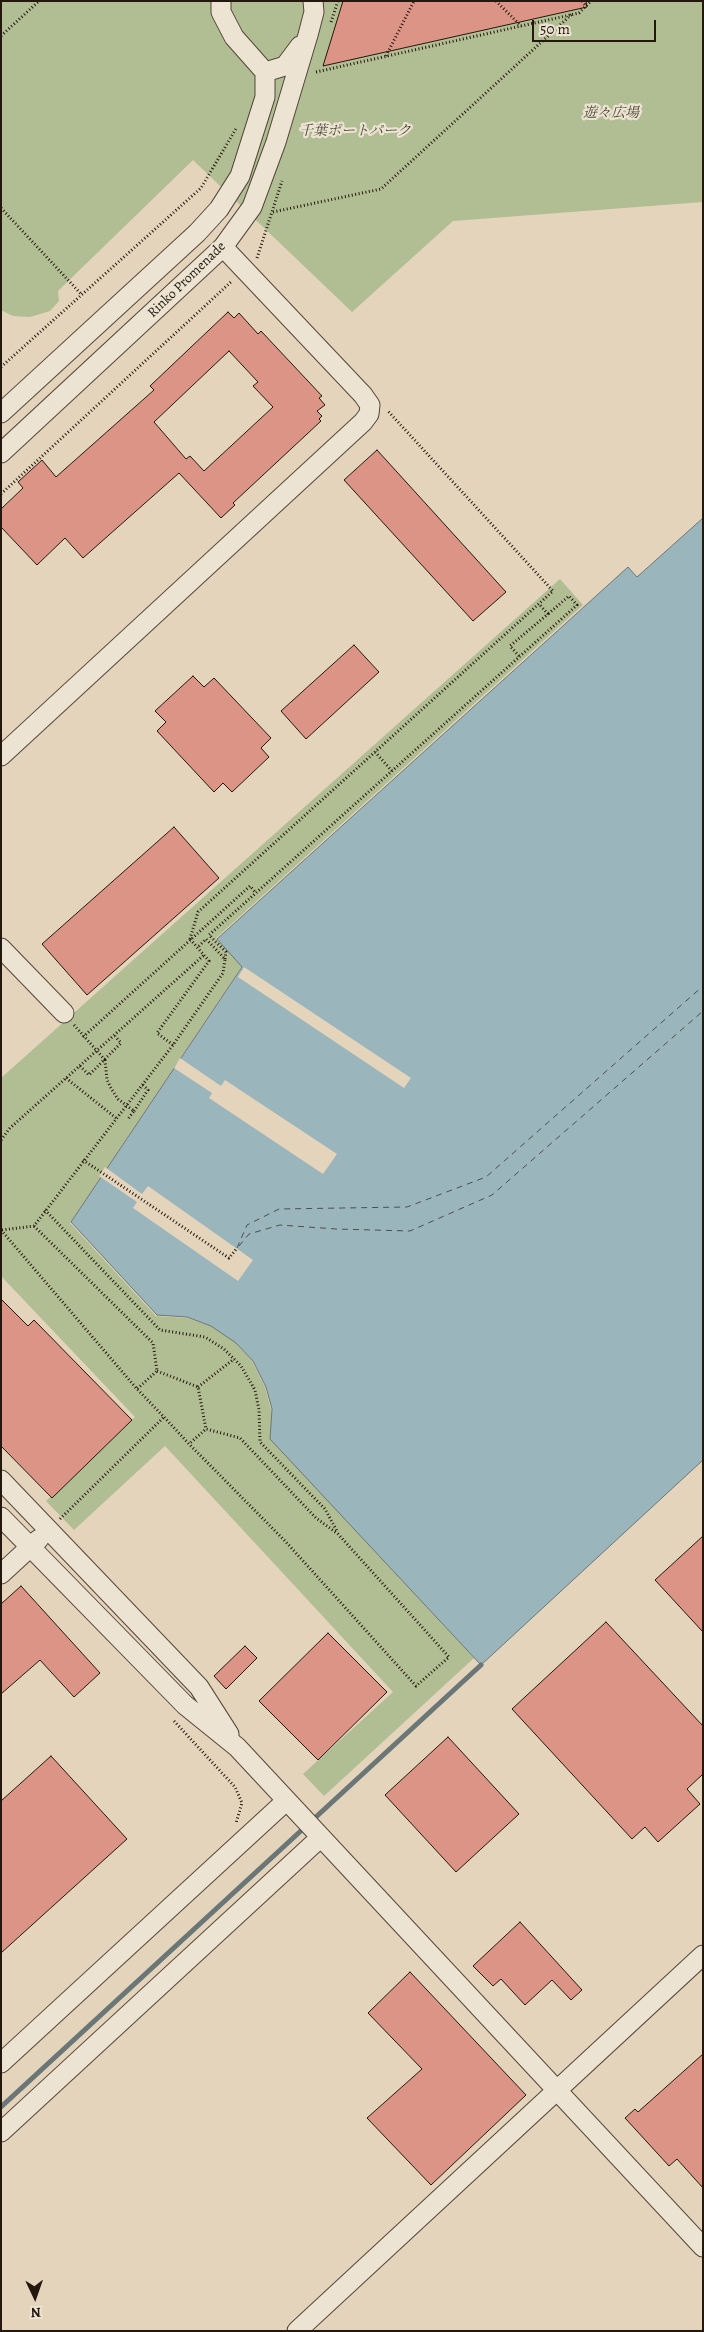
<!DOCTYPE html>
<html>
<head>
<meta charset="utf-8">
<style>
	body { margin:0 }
	#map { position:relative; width:704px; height:2332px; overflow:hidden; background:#e4d4bc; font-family:Alegreya,serif }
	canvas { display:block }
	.frame { position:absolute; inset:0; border:2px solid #24180e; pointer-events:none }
	.north { position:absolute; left:10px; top:2272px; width:50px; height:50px; -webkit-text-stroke:4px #ede3d3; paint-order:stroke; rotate:177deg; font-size:14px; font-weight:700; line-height:20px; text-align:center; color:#24180e }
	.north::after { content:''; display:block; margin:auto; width:18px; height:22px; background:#24180e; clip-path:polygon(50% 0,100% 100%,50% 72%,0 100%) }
	.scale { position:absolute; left:532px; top:20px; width:124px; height:22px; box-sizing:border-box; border:2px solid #24180e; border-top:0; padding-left:6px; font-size:15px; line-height:18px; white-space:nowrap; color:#24180e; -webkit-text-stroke:4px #ede3d3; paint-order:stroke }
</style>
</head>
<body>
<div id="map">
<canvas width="704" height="2332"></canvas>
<div class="frame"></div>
<div class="north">N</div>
<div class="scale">50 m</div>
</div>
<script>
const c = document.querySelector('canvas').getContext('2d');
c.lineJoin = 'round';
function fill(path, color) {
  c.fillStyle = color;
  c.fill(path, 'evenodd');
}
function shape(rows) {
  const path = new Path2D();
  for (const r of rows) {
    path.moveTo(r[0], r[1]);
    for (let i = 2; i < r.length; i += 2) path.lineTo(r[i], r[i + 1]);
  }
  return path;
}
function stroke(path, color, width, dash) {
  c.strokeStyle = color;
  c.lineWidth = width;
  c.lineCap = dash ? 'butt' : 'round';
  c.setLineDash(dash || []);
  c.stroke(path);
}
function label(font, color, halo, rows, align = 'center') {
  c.font = font + ' Alegreya,"Noto Serif JP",serif';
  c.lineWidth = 4.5;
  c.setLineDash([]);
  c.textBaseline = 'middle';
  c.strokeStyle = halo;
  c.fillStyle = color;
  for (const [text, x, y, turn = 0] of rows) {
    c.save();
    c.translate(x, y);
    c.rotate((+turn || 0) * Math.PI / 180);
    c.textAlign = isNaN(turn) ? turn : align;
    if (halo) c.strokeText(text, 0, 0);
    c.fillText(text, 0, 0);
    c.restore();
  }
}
const green = shape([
	[1,1,703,1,703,202,453,221,352,312,193,160,58,291,59,301,50,311,30,317,13,316,1,310],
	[560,579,583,605,216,938,242,966,70,1223,156,1316,187,1318,211,1326,236,1343,252,1361,265,1387,271,1410,271,1439,474,1658,324,1796,303,1774,393,1692,165,1446,74,1530,46,1501,135,1417,1,1276,1,1078]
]);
const water = shape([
	[703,518,703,1460,481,1665,270,1439,272,1409,266,1387,253,1361,236,1343,211,1326,187,1317,157,1315,71,1222,242,967,217,939,628,567,637,577,703,518]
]);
const pier = shape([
	[244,967,411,1078,404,1088,238,977],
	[180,1058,221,1086,225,1080,337,1154,323,1174,209,1098,212,1093,174,1068],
	[105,1167,142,1194,148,1186,253,1260,238,1281,133,1208,137,1202,99,1176]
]);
const stream = shape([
	[1,2107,481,1665]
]);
const ferry = shape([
	[239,1246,249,1234,280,1225,336,1229,410,1231,492,1195,703,1011],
	[237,1248,247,1225,279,1209,407,1207,486,1177,703,986]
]);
const building = shape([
	[343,1,586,1,587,7,323,66,343,1],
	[228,312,234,318,239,313,258,334,261,331,322,396,319,398,325,405,317,411,322,416,319,419,321,421,233,503,235,505,221,518,179,473,83,558,65,538,37,565,1,527,1,509,23,488,18,482,42,460,56,477,154,390,150,386,228,312],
	[229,351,258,382,253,386,273,407,204,471,190,456,186,459,154,422,229,351],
	[377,450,506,592,473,621,344,480,377,450],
	[354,645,379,672,306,739,281,711,354,645],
	[193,676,204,687,214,678,271,738,261,748,269,757,232,792,223,783,214,792,157,731,166,722,155,711,193,676],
	[174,827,219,878,87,995,42,944,174,827],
	[1,1299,28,1326,34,1320,132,1420,52,1498,1,1446,1,1299],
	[703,1536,703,1632,655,1580,703,1536],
	[21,1586,100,1673,74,1697,40,1660,1,1694,1,1604,21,1586],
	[606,1622,703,1726,703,1774,687,1789,700,1804,658,1842,645,1827,632,1839,512,1709,606,1622],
	[328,1633,387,1692,318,1760,259,1701,328,1633],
	[245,1646,257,1658,226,1689,214,1676,245,1646],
	[448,1737,519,1814,456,1872,385,1795,448,1737],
	[51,1756,127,1839,1,1953,1,1801,51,1756],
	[520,1922,582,1990,571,2000,552,1980,525,2005,501,1979,493,1986,473,1966,520,1922],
	[410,1972,526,2095,431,2185,367,2118,422,2069,368,2013,410,1972],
	[703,2054,703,2188,677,2159,669,2166,625,2118,635,2109,638,2112,703,2054]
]);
const path = shape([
	[496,1,521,26],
	[582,1,586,6],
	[331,22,338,1],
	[1,36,39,1],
	[386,56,414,1],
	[316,72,579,13,591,1],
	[1,208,82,295],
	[273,212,381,189,572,14],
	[257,258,282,181],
	[1,367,201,188,237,127],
	[1,494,232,281],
	[519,656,510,646,548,614,539,604],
	[375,752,392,771],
	[190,939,198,912,553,591,387,410],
	[225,959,226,952,209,935,577,605,569,596,548,614],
	[74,1025,105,1060],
	[83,1037,250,886,256,893],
	[173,1045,157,1033,209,961,190,939],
	[80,1066,89,1075,121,1043,115,1036],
	[66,1078,116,1118],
	[134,1111,148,1090,142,1084],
	[1,1140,10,1128,204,955],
	[83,1160,229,1258,237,1248],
	[45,1210,160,1330,205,1337,224,1349,241,1366,255,1390,259,1410,260,1442,325,1509,337,1531],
	[34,1226,153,1343,157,1371,137,1389],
	[1,1230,137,1389,164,1417,189,1444,286,1542,416,1686,449,1657,338,1534,316,1518,240,1438,206,1429,189,1444],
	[2,1230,34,1226,173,1045,223,973,225,959,206,939,198,947],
	[157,1371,198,1387,206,1429],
	[198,1387,234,1359],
	[60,1519,164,1417],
	[174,1721,235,1787,242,1803,236,1823]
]);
const minor = shape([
	[265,72,285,66,300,46],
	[1,413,197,233,219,209,240,176,265,97,265,72,234,37,221,12,221,1],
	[1,453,223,247,252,207,276,142,308,35,314,12,313,1],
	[1,756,363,422,369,414,370,405,363,395,223,247],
	[1,948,64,1013],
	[1,1480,199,1687,229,1734],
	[1,1517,185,1705,237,1747,703,2247],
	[1,1574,39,1539],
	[1,2063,286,1801],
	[1,2132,321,1837],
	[297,2331,703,1955]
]);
const pathBridge = shape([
	[105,1060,107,1080,112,1090,118,1099,134,1111,128,1119]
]);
const parkNames = [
	["遊々広場",611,114],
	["千葉ポートパーク",355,132]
];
const streetNames = [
	["Rinko Promenade",187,280,-44]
];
fill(green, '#b1bd93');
fill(water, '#9ab5bb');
stroke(water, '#6b7676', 1);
fill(pier, '#e4d4bc');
stroke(stream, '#6b7676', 5);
stroke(ferry, '#4d4f4b', 1, [6, 5]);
fill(building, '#db9485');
stroke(building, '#24180e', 1);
stroke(minor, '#54473a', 21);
stroke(path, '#24180e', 3, [1, 2.5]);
stroke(minor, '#ede3d3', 19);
stroke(pathBridge, '#24180e', 3, [1, 2.5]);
label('italic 14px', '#4e4a36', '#ede3d3', parkNames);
label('14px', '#24180e', '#ede3d3', streetNames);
</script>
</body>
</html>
